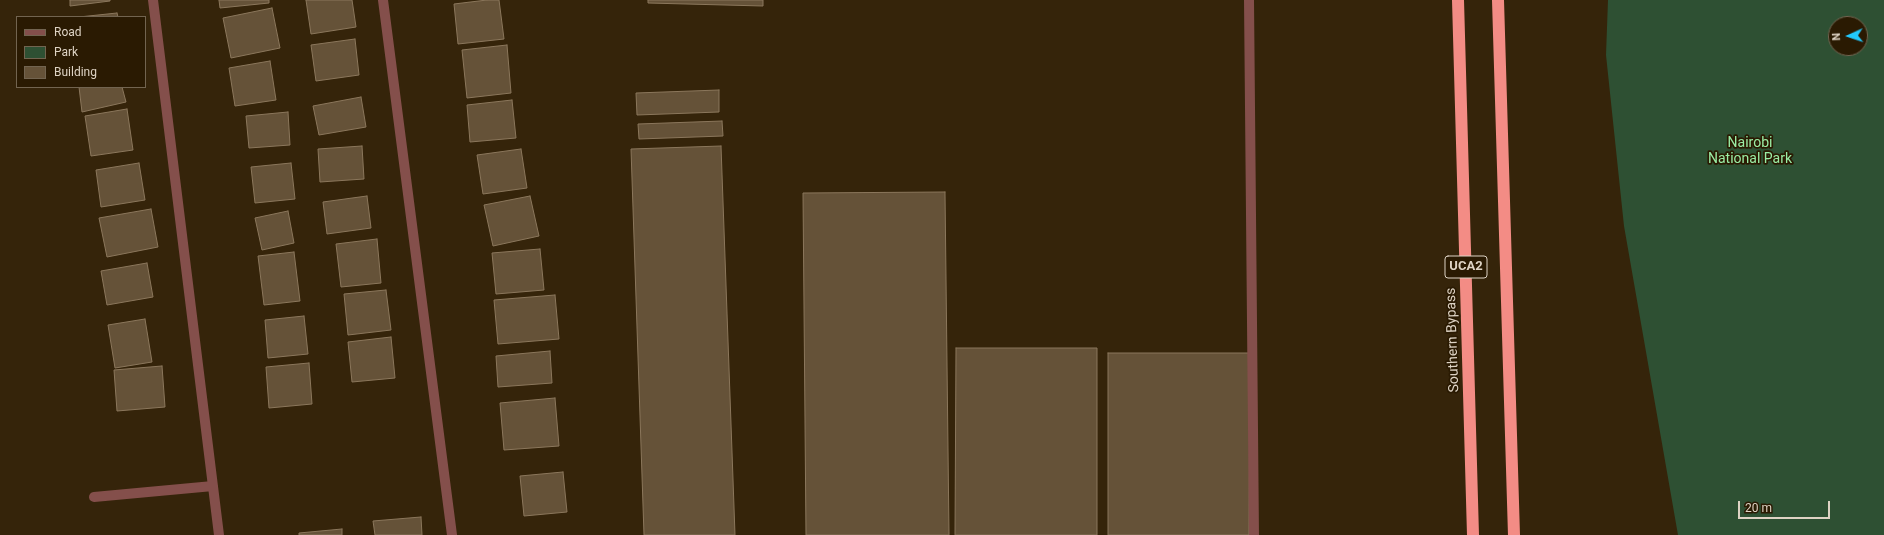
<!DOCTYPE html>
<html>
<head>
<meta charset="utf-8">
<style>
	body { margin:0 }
	#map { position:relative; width:1884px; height:535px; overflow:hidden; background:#35240a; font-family:Roboto,sans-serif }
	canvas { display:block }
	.legend { position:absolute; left:16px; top:16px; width:130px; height:72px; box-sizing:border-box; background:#2a1a02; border:1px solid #726450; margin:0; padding:5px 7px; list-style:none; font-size:12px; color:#ded3c4 }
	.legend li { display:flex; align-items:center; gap:8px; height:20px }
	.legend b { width:20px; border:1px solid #726450 }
	.north { position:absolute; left:1828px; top:16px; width:40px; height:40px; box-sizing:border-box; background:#2a1a02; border:1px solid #726450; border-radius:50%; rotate:267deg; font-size:11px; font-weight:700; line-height:16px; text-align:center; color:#ded3c4 }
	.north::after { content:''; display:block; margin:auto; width:14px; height:18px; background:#22c9fd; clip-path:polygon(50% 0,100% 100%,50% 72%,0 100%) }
	.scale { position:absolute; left:1738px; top:501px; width:92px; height:18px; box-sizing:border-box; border:2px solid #ded3c4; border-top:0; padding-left:5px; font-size:12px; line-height:14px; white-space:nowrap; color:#ded3c4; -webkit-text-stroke:3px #2a1a02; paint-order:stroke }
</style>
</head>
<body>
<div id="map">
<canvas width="1884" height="535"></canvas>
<ul class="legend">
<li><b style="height:5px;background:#844f4b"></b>Road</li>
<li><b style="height:11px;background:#2e5033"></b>Park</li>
<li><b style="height:11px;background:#655238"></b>Building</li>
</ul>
<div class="north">N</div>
<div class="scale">20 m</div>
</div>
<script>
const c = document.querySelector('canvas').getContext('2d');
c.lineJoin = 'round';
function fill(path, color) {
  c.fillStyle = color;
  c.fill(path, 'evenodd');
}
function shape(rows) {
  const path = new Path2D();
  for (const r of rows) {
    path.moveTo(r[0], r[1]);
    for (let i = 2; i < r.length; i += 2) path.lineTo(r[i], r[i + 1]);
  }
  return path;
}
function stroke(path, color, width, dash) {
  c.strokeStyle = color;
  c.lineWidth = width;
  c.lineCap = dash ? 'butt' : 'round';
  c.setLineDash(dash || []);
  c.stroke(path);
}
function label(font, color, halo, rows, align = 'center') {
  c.font = font + ' Roboto,sans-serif';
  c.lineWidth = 3.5;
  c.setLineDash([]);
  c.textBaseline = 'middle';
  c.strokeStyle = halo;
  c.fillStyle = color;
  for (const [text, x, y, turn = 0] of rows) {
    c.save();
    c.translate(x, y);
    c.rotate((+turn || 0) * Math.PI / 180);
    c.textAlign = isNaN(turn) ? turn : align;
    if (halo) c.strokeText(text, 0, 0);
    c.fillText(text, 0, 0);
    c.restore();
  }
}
const green = shape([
	[1608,0,1884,0,1884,535,1678,535,1624,226,1606,55],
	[1836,24,1860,24,1860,48,1836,48]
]);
const building = shape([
	[70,0,110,0,110,1,70,6,70,0],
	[219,0,269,0,269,3,220,8,219,0],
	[306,0,352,0,356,27,311,34,306,0],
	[487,0,499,0,504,39,458,44,454,4,487,0],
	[648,0,763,0,763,6,648,3,648,0],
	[272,8,280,48,231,58,223,18,272,8],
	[117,13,118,17,79,17,117,13],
	[355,39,359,75,316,81,311,45,355,39],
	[507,45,511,93,467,98,462,50,507,45],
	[270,61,276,100,235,106,229,68,270,61],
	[79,87,122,87,126,102,82,112,79,87],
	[719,90,719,112,637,115,636,93,719,90],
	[361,97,366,127,319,135,313,106,361,97],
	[512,100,516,138,470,142,467,105,512,100],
	[127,109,133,150,91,156,85,116,127,109],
	[288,112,290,145,249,148,246,116,288,112],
	[722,121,723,136,639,139,638,124,722,121],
	[362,146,364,179,320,182,318,149,362,146],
	[721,146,735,535,644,535,631,149,721,146],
	[521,149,527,188,483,194,477,155,521,149],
	[139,163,145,200,101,207,96,170,139,163],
	[291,163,295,199,255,203,251,167,291,163],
	[945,192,949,535,806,535,803,193,945,192],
	[367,196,371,228,327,234,323,202,367,196],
	[530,196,539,236,493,246,484,205,530,196],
	[151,209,158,247,107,257,99,218,151,209],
	[288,211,294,243,262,250,255,218,288,211],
	[377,239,381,283,341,287,336,244,377,239],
	[540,249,544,290,496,294,492,253,540,249],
	[294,252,300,301,264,305,258,256,294,252],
	[147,263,153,297,107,305,101,271,147,263],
	[386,290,391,330,348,335,344,294,386,290],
	[555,295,559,339,498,344,494,300,555,295],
	[304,316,308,354,268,358,265,320,304,316],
	[145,319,152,362,115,368,108,325,145,319],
	[391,337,395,378,352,382,348,342,391,337],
	[956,348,1097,348,1097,535,955,535,956,348],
	[550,351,552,383,498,387,496,356,550,351],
	[1108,353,1250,353,1249,535,1108,535,1108,353],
	[309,363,312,404,269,408,266,367,309,363],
	[162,366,165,407,117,411,114,370,162,366],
	[555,398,559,446,504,450,500,403,555,398],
	[563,472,567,512,524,516,520,476,563,472],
	[421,517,422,535,375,535,373,521,421,517],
	[342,529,342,535,299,535,299,533,342,529]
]);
const minor = shape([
	[153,0,219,535],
	[383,0,452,535],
	[1249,0,1254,535],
	[94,497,213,486]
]);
const highway = shape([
	[1458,0,1473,535],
	[1498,0,1514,535]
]);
const shields = [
	[1466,267,42]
];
const shieldNames = [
	["UCA2",1466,267]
];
const parkNames = [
	["Nairobi",1750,143],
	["National Park",1750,159]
];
const streetNames = [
	["Southern Bypass",1453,340,-92]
];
fill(green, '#2e5033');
fill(building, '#655238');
stroke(building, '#8b775c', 1);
stroke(minor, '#844f4b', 10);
stroke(highway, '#f38c85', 12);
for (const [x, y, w] of shields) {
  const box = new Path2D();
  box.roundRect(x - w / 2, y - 11, w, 22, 3);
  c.fillStyle = '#2a1a02';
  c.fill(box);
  stroke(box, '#ded3c4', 1);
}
label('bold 13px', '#ded3c4', null, shieldNames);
label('14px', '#9aeda5', '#2a1a02', parkNames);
label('14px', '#ded3c4', '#2a1a02', streetNames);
</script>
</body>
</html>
